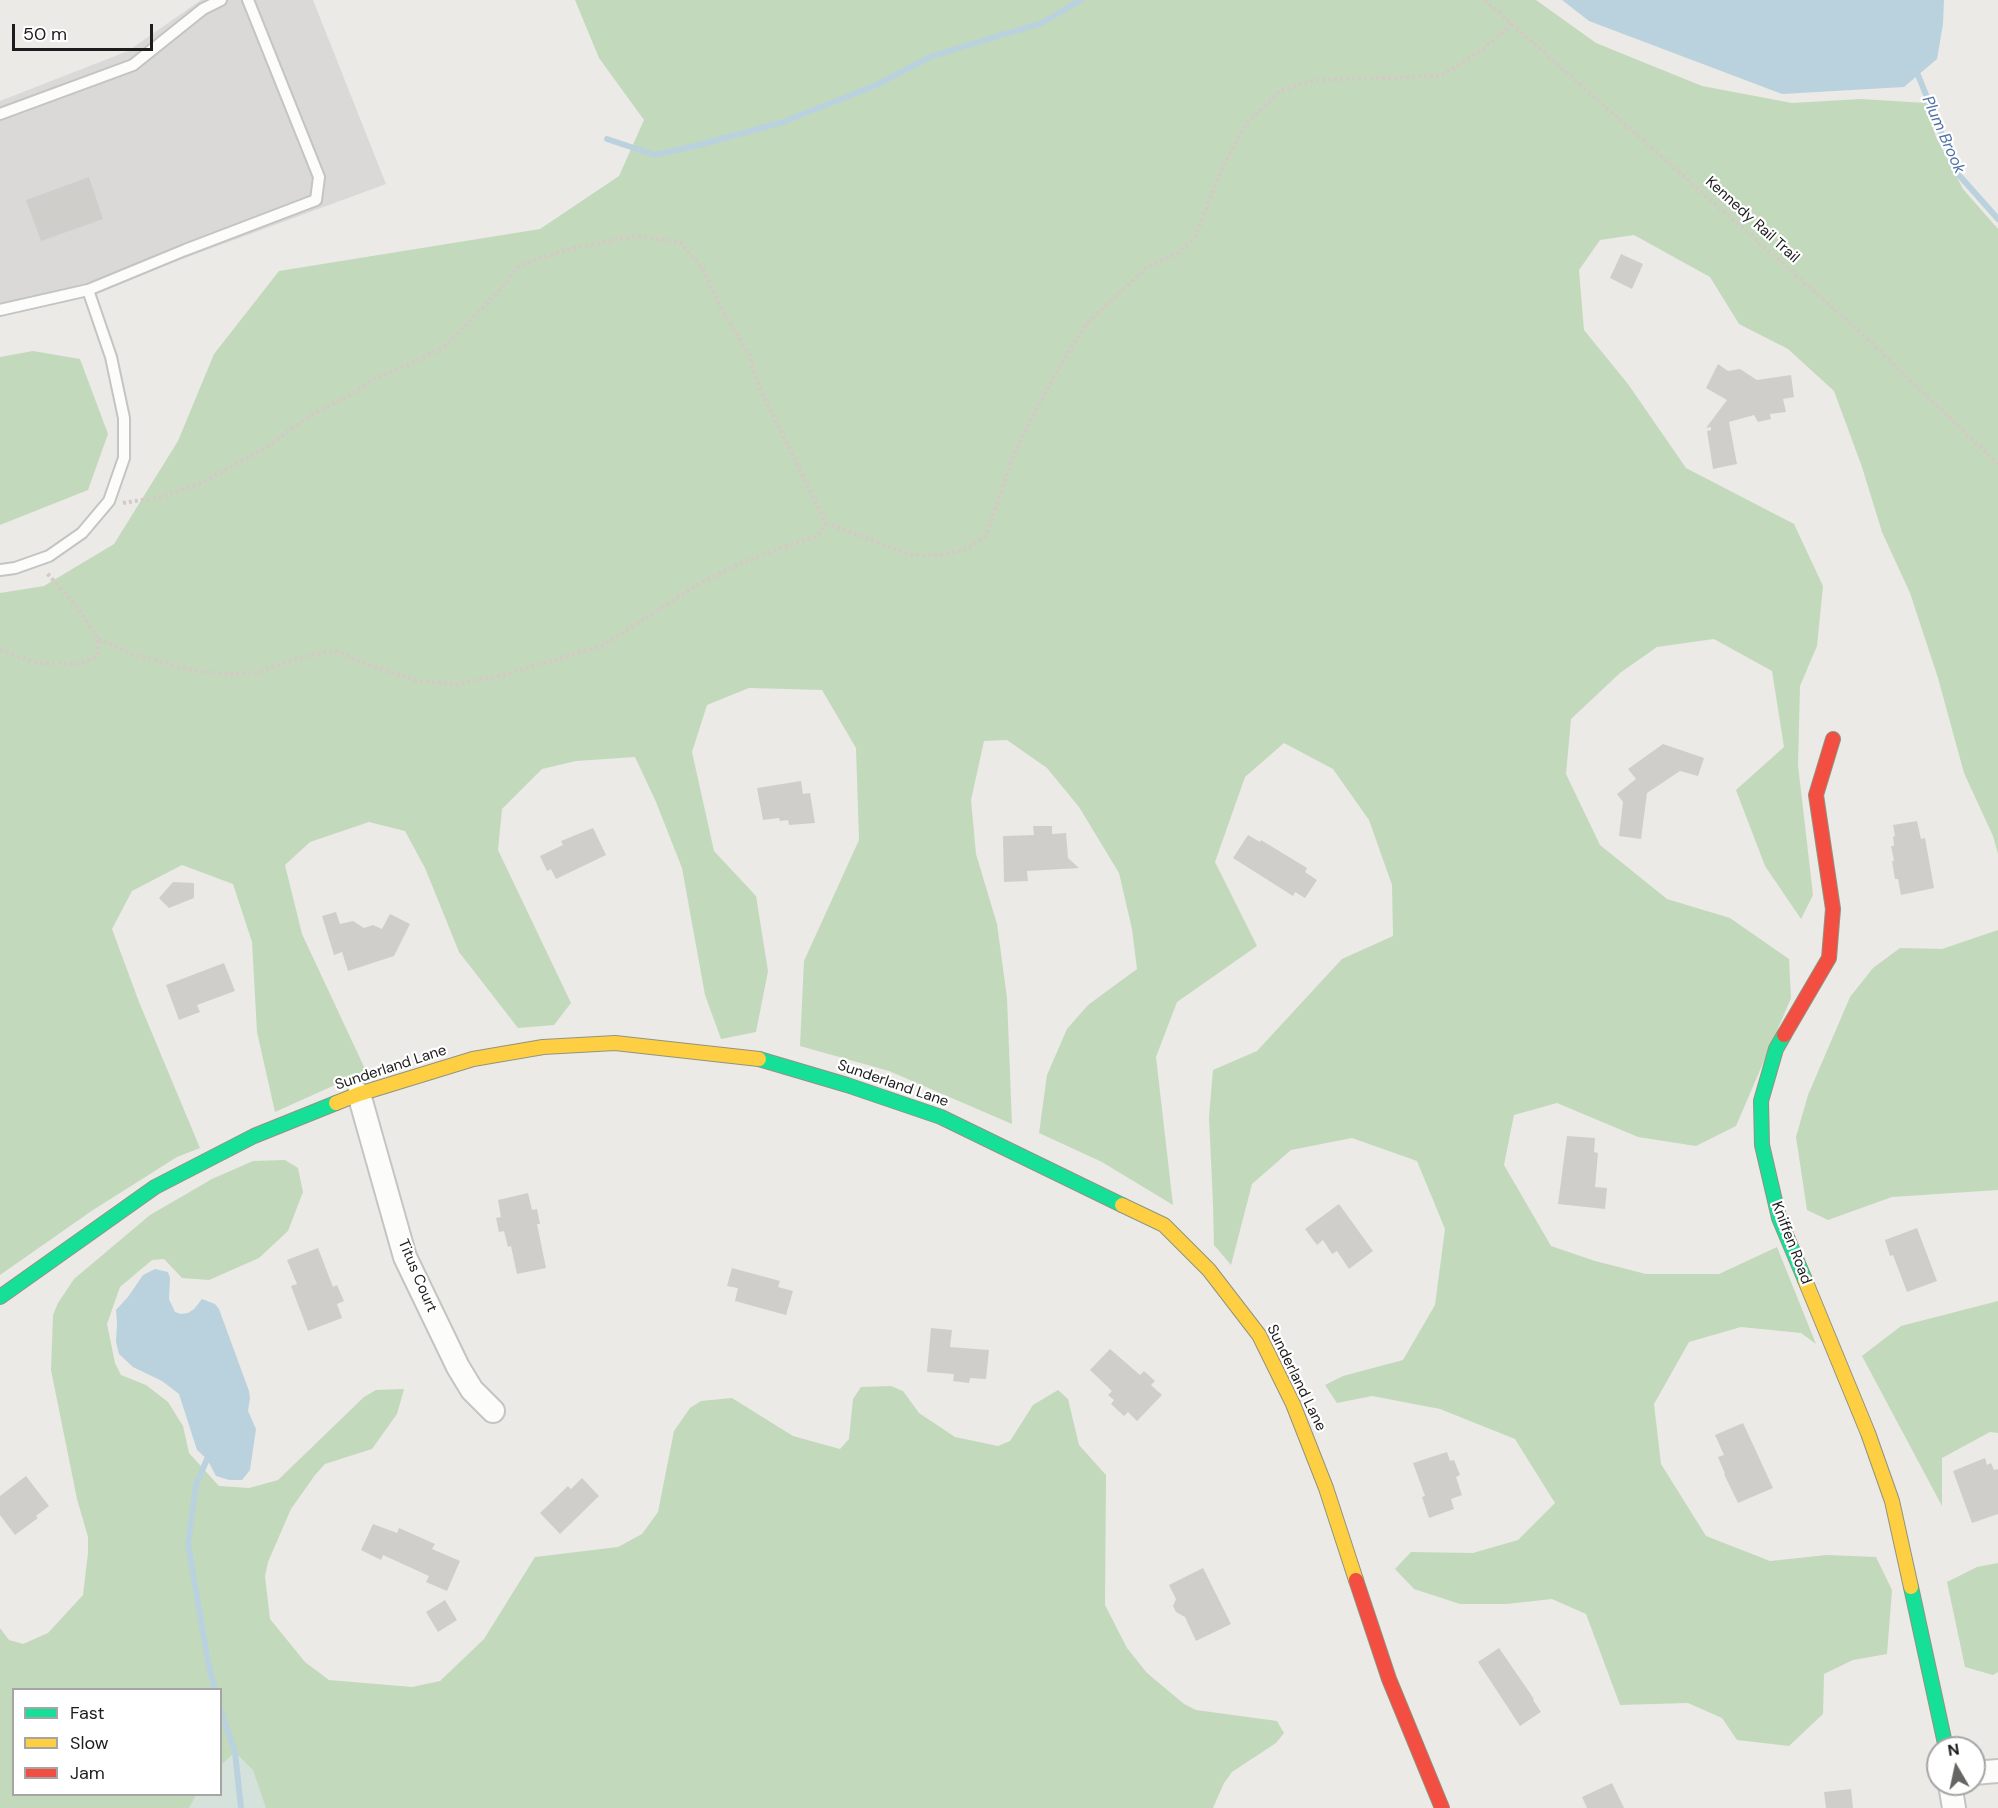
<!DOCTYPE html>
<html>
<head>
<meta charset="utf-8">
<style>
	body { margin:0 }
	#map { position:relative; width:1998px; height:1808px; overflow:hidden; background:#ebeae6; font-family:"DM Sans",sans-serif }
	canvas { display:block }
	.legend { position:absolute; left:12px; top:1688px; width:210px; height:108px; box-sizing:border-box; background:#fff; border:2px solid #a5a5a5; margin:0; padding:8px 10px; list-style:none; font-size:18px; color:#1d1d1d }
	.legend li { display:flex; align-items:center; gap:12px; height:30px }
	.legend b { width:30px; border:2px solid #a5a5a5 }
	.north { position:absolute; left:1926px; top:1736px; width:60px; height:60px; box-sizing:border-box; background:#fff; border:2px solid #a5a5a5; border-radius:50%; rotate:351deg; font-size:16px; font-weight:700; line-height:24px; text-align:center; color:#1d1d1d }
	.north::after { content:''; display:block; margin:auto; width:21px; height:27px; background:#656563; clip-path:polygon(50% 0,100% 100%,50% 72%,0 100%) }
	.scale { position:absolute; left:12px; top:24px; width:141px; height:27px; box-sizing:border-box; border:3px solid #1d1d1d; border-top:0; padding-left:8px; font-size:18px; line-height:21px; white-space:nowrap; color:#1d1d1d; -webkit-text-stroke:4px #fff; paint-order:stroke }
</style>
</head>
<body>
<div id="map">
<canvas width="1998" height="1808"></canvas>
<ul class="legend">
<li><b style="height:8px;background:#16e098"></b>Fast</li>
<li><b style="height:8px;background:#ffcf43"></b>Slow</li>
<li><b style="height:8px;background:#f24e42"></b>Jam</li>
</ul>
<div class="north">N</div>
<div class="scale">50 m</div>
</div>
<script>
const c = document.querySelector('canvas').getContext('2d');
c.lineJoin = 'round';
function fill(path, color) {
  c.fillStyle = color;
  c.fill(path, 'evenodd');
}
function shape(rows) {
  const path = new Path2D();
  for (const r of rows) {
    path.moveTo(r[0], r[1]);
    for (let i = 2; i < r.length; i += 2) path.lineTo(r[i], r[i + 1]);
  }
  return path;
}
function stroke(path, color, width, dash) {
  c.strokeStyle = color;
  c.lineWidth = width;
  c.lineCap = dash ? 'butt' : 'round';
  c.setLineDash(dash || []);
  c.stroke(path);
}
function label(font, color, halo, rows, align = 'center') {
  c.font = font + ' "DM Sans",sans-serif';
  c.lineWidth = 4.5;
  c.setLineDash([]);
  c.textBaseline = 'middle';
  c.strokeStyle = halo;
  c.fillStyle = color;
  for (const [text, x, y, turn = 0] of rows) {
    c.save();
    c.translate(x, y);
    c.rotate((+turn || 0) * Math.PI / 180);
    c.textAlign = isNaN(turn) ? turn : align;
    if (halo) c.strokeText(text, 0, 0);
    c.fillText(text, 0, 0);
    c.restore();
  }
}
const residential = shape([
	[201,0,313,0,386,184,128,279,0,313,0,101,128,51]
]);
const forest = shape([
	[575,0,1536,0,1596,43,1702,86,1792,103,1861,99,1926,103,1936,137,1963,189,1998,229,1998,854,1993,836,1964,773,1938,678,1910,593,1882,532,1862,467,1834,391,1788,349,1739,324,1710,277,1634,235,1600,240,1579,270,1584,330,1628,384,1686,468,1794,524,1823,586,1817,646,1800,686,1798,765,1813,895,1801,919,1765,866,1736,790,1784,747,1772,671,1714,639,1657,647,1620,673,1571,719,1566,774,1600,845,1667,899,1730,918,1789,959,1791,998,1736,1126,1696,1146,1638,1137,1557,1103,1514,1115,1504,1165,1551,1246,1595,1261,1646,1274,1719,1274,1777,1247,1816,1344,1801,1333,1741,1327,1689,1342,1654,1404,1661,1464,1706,1536,1770,1561,1827,1555,1876,1557,1892,1590,1887,1654,1853,1660,1824,1674,1823,1714,1789,1746,1737,1740,1722,1718,1688,1703,1620,1705,1586,1614,1552,1599,1507,1604,1460,1604,1414,1589,1395,1569,1411,1552,1473,1553,1518,1540,1555,1503,1515,1439,1440,1409,1372,1396,1337,1403,1325,1385,1343,1376,1403,1360,1435,1305,1445,1229,1417,1161,1352,1138,1291,1150,1252,1184,1231,1265,1214,1245,1213,1204,1209,1117,1213,1070,1257,1051,1342,959,1393,936,1392,885,1369,820,1333,769,1284,743,1245,777,1215,862,1257,946,1177,1002,1156,1057,1173,1205,1102,1162,1039,1133,1047,1075,1067,1029,1088,1005,1137,969,1132,929,1119,873,1079,807,1047,768,1007,740,984,741,971,800,976,854,997,924,1007,998,1012,1124,889,1071,800,1046,804,961,859,840,856,748,822,690,749,688,707,705,692,752,714,851,756,896,768,971,756,1032,721,1039,705,995,682,868,656,802,635,757,576,761,542,769,502,809,498,850,571,1003,554,1025,518,1028,459,952,425,868,405,831,369,822,310,842,285,865,302,934,366,1071,275,1112,257,1032,252,942,233,884,182,865,132,891,112,929,139,1002,200,1148,177,1157,93,1210,0,1275,0,593,44,586,114,544,178,441,214,354,279,271,540,229,619,176,644,120,599,58],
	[33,351,80,359,108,434,88,490,0,525,0,357],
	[1998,930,1998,1190,1892,1197,1828,1220,1807,1210,1796,1137,1808,1095,1850,997,1873,968,1900,948,1942,949],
	[285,1160,298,1168,303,1192,288,1231,259,1258,209,1280,182,1278,164,1259,152,1260,120,1287,107,1324,115,1363,121,1375,146,1385,168,1402,183,1426,189,1453,219,1486,249,1488,278,1480,364,1397,376,1390,404,1389,397,1414,372,1449,325,1464,315,1475,291,1509,268,1562,265,1576,270,1619,305,1662,329,1680,412,1687,440,1681,484,1639,535,1557,618,1547,642,1534,658,1512,674,1431,690,1408,701,1401,732,1398,793,1436,840,1449,849,1439,853,1399,861,1387,891,1386,903,1391,919,1413,955,1437,998,1446,1010,1441,1033,1405,1058,1390,1068,1399,1079,1445,1106,1475,1105,1605,1127,1648,1147,1673,1184,1704,1196,1710,1277,1721,1284,1733,1276,1743,1232,1772,1224,1783,1213,1808,0,1808,0,1628,9,1640,23,1644,48,1633,83,1595,88,1553,88,1537,77,1499,51,1370,53,1315,58,1303,74,1279,150,1215,212,1179,253,1161],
	[14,1690,220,1690,220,1794,14,1794],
	[1998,1301,1998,1433,1990,1432,1942,1458,1942,1506,1862,1356,1901,1326],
	[1998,1563,1998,1672,1993,1675,1965,1667,1947,1582,1977,1567]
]);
const wetland = shape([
	[235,1752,253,1770,266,1808,189,1808,196,1795,220,1794,221,1765]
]);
const water = shape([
	[1562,0,1944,0,1943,24,1937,59,1904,87,1782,94,1589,21],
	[155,1269,168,1272,170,1278,169,1299,175,1312,181,1314,188,1313,194,1309,202,1299,215,1304,219,1309,249,1391,250,1398,248,1411,256,1429,250,1470,242,1480,229,1480,216,1476,207,1459,197,1450,179,1394,162,1381,133,1367,119,1354,116,1342,117,1323,116,1310,128,1297,143,1275]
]);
const stream = shape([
	[1918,75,1958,174,1998,219],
	[607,139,655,155,703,144,783,122,874,86,932,56,1042,23,1081,0],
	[207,1459,196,1485,188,1543,208,1662,215,1690],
	[220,1708,235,1752,241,1808]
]);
const building = shape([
	[89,177,103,219,41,241,26,200],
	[1621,254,1643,264,1632,289,1610,278],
	[1718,364,1728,371,1740,369,1757,380,1791,375,1794,397,1783,399,1786,412,1770,414,1771,419,1758,422,1754,415,1729,422,1737,464,1713,469,1707,431,1711,430,1711,427,1706,428,1727,400,1706,388],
	[1663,744,1704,758,1698,776,1680,771,1647,793,1641,839,1619,836,1623,802,1617,794,1636,779,1628,769],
	[801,781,803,794,810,793,815,823,789,825,788,820,780,821,779,818,763,820,757,788],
	[1917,821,1921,839,1925,838,1934,888,1901,895,1898,879,1895,879,1892,861,1894,861,1891,846,1894,846,1893,837,1895,836,1893,825],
	[1033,826,1052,826,1052,834,1066,833,1068,858,1079,868,1027,871,1028,881,1004,882,1003,836,1034,835],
	[593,828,606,855,556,879,551,869,547,871,540,856,563,845,561,841],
	[1248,835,1260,842,1261,840,1307,868,1305,872,1317,880,1305,898,1295,892,1293,896,1233,858],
	[173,882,194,883,194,898,169,908,159,898],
	[336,912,340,924,353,921,364,928,373,925,382,929,390,914,410,924,394,956,348,971,342,952,334,955,322,916],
	[224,963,235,991,197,1005,200,1012,179,1020,166,985],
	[1567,1136,1595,1138,1594,1152,1598,1153,1595,1187,1607,1188,1605,1209,1558,1204],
	[528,1193,532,1210,537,1209,540,1224,537,1224,546,1268,517,1274,511,1246,508,1247,504,1231,499,1232,496,1218,501,1217,498,1200],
	[1339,1204,1373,1251,1349,1269,1337,1251,1332,1254,1323,1240,1317,1245,1305,1229],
	[1917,1228,1937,1281,1907,1292,1893,1255,1890,1256,1885,1240],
	[318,1248,333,1287,337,1285,344,1301,337,1304,342,1318,308,1331,291,1286,297,1284,287,1260],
	[732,1268,780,1281,778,1287,793,1291,786,1315,735,1301,738,1288,727,1286],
	[931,1328,952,1330,950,1347,989,1350,986,1379,970,1378,969,1383,953,1381,954,1374,927,1372],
	[1110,1349,1140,1375,1144,1371,1155,1381,1151,1385,1162,1395,1137,1421,1128,1412,1124,1416,1111,1404,1114,1400,1108,1395,1112,1391,1090,1370],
	[1743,1423,1773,1488,1738,1503,1724,1474,1725,1474,1718,1457,1724,1455,1715,1435],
	[1447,1452,1450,1461,1454,1460,1460,1475,1456,1477,1462,1495,1451,1499,1454,1509,1429,1518,1422,1497,1425,1496,1413,1463],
	[1985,1458,1987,1465,1991,1463,1994,1470,1998,1469,1998,1514,1972,1523,1953,1471],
	[26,1476,49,1506,36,1516,38,1518,15,1535,0,1515,0,1496],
	[582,1478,599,1496,560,1534,540,1513,568,1486,571,1489],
	[373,1524,397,1533,399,1528,435,1544,432,1549,460,1561,447,1591,426,1582,429,1576,383,1555,381,1560,361,1550],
	[1203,1568,1231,1624,1196,1641,1185,1617,1176,1612,1173,1606,1176,1599,1169,1585],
	[445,1600,457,1620,438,1632,426,1612],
	[1499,1648,1534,1699,1533,1700,1541,1712,1520,1726,1478,1662],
	[1612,1783,1624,1808,1587,1808,1582,1797],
	[1851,1789,1853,1808,1826,1808,1824,1792]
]);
const path = shape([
	[1485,0,1862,334,1998,464],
	[826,523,911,555,944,555,967,549,986,536,1012,459,1032,417,1067,354,1088,322,1146,268,1178,253,1195,237,1223,166,1246,124,1280,91,1315,80,1440,76,1478,53,1512,24],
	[98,639,133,654,186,669,219,674,256,673,305,656,336,651,363,663,418,681,457,684,499,676,602,646,697,585,737,565,784,547,818,536,826,523,758,384,749,354,722,310,703,269,680,242,635,236,566,250,520,265,495,295,444,347,410,364,373,379,357,391,310,416,262,450,199,484,160,497,123,503],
	[0,650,38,663,78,664,97,657,98,639,80,611,46,572]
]);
const lane = shape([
	[0,114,133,65,203,9,221,0],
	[0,310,88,290,185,250,316,200,319,177,248,0],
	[0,570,15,568,49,556,82,533,109,501,124,458,124,418,111,357,88,290]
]);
const street = shape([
	[359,1094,405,1257,458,1367,472,1390,493,1411],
	[1974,1773,1998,1771],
	[1950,1784,1954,1808]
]);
const fast = shape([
	[1784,1035,1776,1049,1761,1101,1762,1145,1779,1218,1805,1280],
	[759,1059,847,1085,941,1117,1122,1205],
	[0,1297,155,1187,254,1136,336,1103],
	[1911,1587,1946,1748]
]);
const slow = shape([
	[336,1103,359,1094,473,1059,543,1047,615,1043,759,1059],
	[1122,1205,1164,1225,1209,1270,1259,1335,1293,1404,1326,1488,1356,1580],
	[1805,1280,1868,1433,1892,1501,1911,1587]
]);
const jam = shape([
	[1784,1035,1829,958,1833,909,1816,795,1833,739],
	[1356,1580,1389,1679,1442,1808]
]);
const streetNames = [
	["Kennedy Rail Trail",1752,220,42],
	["Sunderland Lane",391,1068,-18],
	["Sunderland Lane",893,1084,19],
	["Kniffen Road",1791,1243,69],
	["Titus Court",417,1276,67],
	["Sunderland Lane",1296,1378,64]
];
const waterNames = [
	["Plum Brook",1943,135,66]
];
fill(residential, '#dad9d7');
fill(forest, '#c3d9bc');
fill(wetland, '#d4e2db');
fill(water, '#bad2dd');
stroke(stream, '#bad2dd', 6);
fill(building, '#d0cecb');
stroke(lane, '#c4c4c2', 14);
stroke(street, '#c4c4c2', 26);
stroke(fast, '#90947f', 16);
stroke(slow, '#90947f', 16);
stroke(jam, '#90947f', 16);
stroke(path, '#d5c9c6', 4, [3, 3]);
stroke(lane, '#fcfcfb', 10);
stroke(street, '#fcfcfb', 22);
stroke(fast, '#16e098', 14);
stroke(slow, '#ffcf43', 14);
stroke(jam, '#f24e42', 14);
label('15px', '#1d1d1d', '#fff', streetNames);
label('italic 16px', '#4e71a7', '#fff', waterNames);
</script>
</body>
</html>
